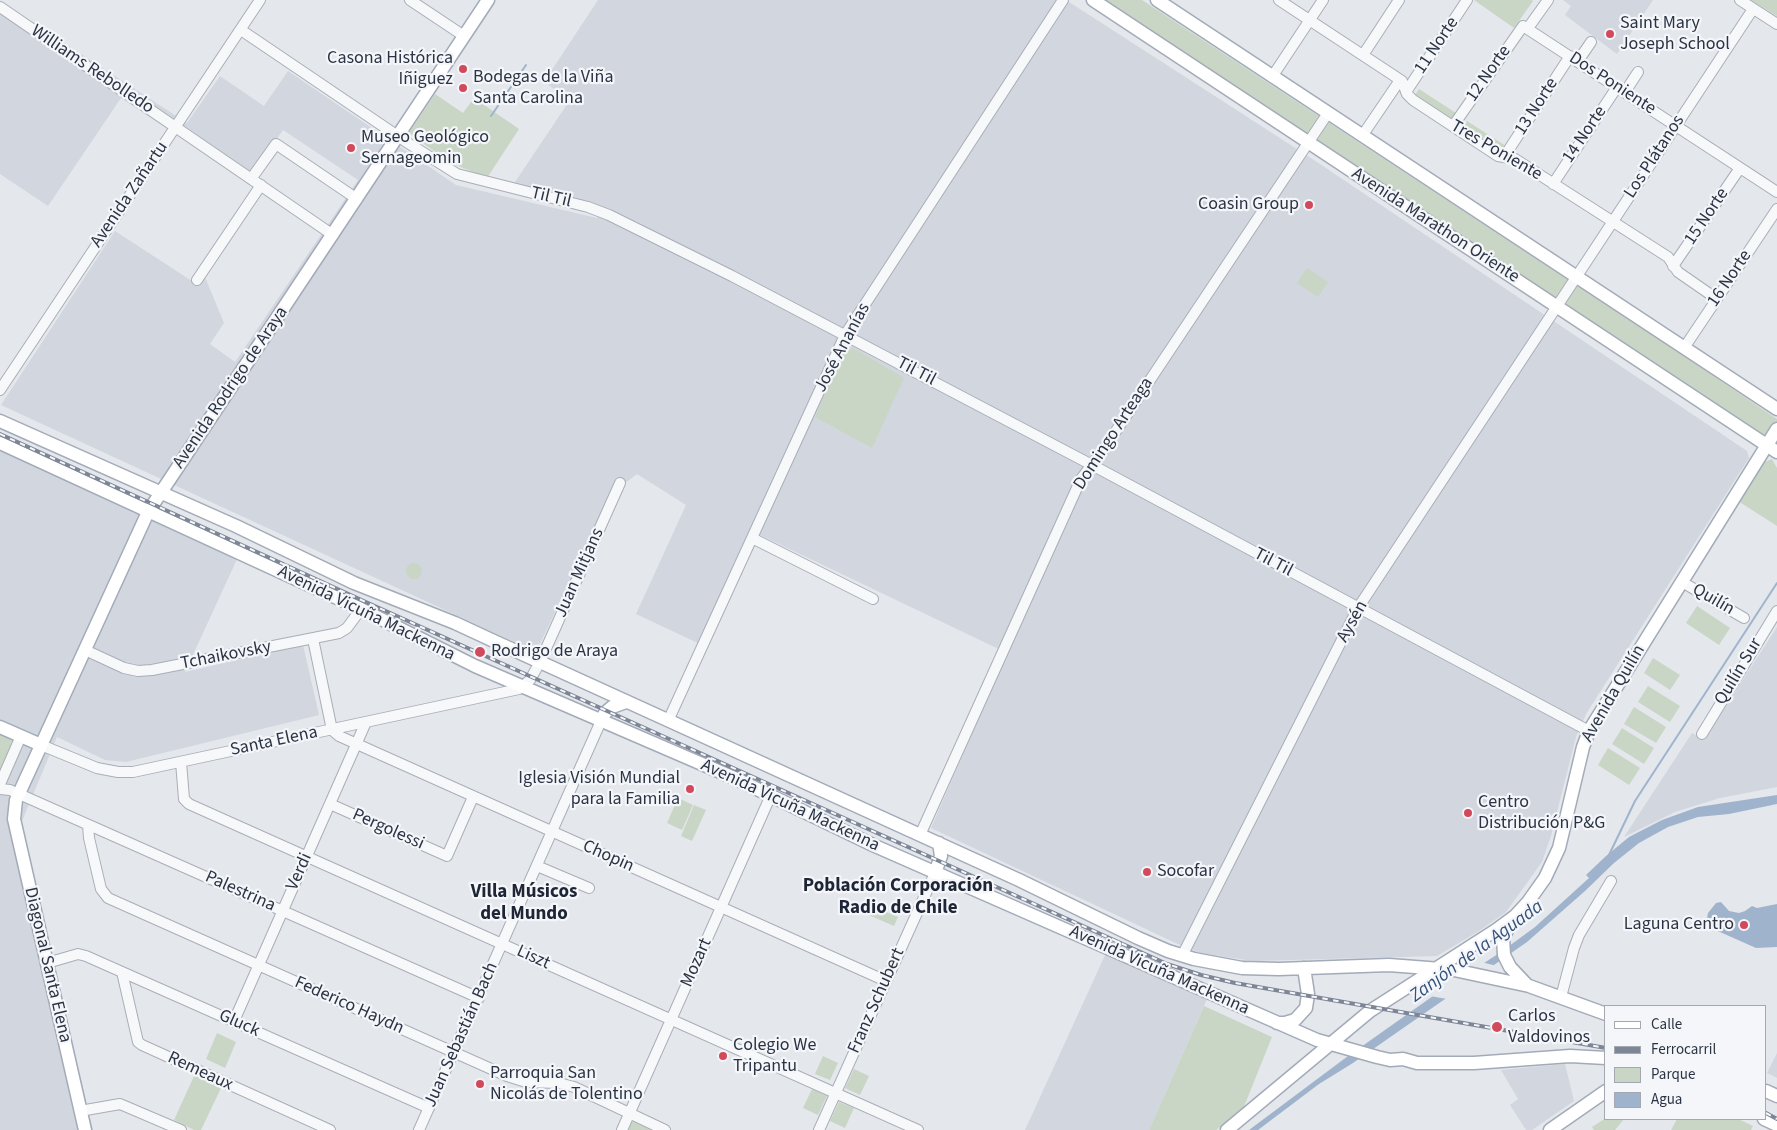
<!DOCTYPE html>
<html>
<head>
<meta charset="utf-8">
<style>
	body { margin:0 }
	#map { position:relative; width:1777px; height:1130px; overflow:hidden; background:#e4e7ec; font-family:"Source Sans 3",sans-serif }
	canvas { display:block }
	.legend { position:absolute; left:1604px; top:1005px; width:162px; height:115px; box-sizing:border-box; background:#f4f6f9; border:1px solid #a4a8b1; margin:0; padding:6px 9px; list-style:none; font-size:15px; color:#2b3445 }
	.legend li { display:flex; align-items:center; gap:10px; height:25px }
	.legend b { width:25px; border:1px solid #a4a8b1 }
</style>
</head>
<body>
<div id="map">
<canvas width="1777" height="1130"></canvas>
<ul class="legend">
<li><b style="height:6px;background:#fff"></b>Calle</li>
<li><b style="height:6px;background:#7d8696"></b>Ferrocarril</li>
<li><b style="height:14px;background:#c9d6c5"></b>Parque</li>
<li><b style="height:14px;background:#9fb4cc"></b>Agua</li>
</ul>
</div>
<script>
const c = document.querySelector('canvas').getContext('2d');
c.lineJoin = 'round';
function fill(path, color) {
  c.fillStyle = color;
  c.fill(path, 'evenodd');
}
function shape(rows) {
  const path = new Path2D();
  for (const r of rows) {
    if (r.length === 3) {
      path.moveTo(r[0] + r[2], r[1]);
      path.arc(r[0], r[1], r[2], 0, 2 * Math.PI);
      continue;
    }
    path.moveTo(r[0], r[1]);
    for (let i = 2; i < r.length; i += 2) path.lineTo(r[i], r[i + 1]);
  }
  return path;
}
function stroke(path, color, width, dash) {
  c.strokeStyle = color;
  c.lineWidth = width;
  c.lineCap = dash ? 'butt' : 'round';
  c.setLineDash(dash || []);
  c.stroke(path);
}
function label(font, color, halo, rows, align = 'center') {
  c.font = font + ' "Source Sans 3",sans-serif';
  c.lineWidth = 4.5;
  c.setLineDash([]);
  c.textBaseline = 'middle';
  c.strokeStyle = halo;
  c.fillStyle = color;
  for (const [text, x, y, turn = 0] of rows) {
    c.save();
    c.translate(x, y);
    c.rotate((+turn || 0) * Math.PI / 180);
    c.textAlign = isNaN(turn) ? turn : align;
    if (halo) c.strokeText(text, 0, 0);
    c.fillText(text, 0, 0);
    c.restore();
  }
}
const built = shape([
	[598,0,1066,0,1317,162,1747,451,1749,458,1586,714,1576,737,1551,836,1542,862,1506,912,1479,931,1437,956,1253,961,1201,953,1182,946,931,828,1007,653,758,534,702,645,636,614,686,505,637,474,612,493,536,652,1,405,115,231,198,285,205,277,224,323,210,344,235,362,358,180,283,130,252,173,186,127,179,136,121,98,48,206,0,174,0,1,187,123,220,76,264,106,288,71,456,185,597,218,604,208,513,185,570,100,544,82],
	[1563,0,1653,0,1617,54,1565,15,1571,6],
	[0,450,149,515,238,557,185,672,303,645,319,715,126,762,105,760,57,737,20,826,93,1130,0,1130],
	[1777,627,1777,787,1720,798,1675,812,1624,837,1692,733,1704,740],
	[1106,953,1207,999,1149,1130,1025,1130],
	[1777,1053,1777,1078,1767,1073],
	[1565,1064,1574,1101,1532,1130,1526,1130,1510,1105,1518,1099,1501,1070]
]);
const green = shape([
	[1098,0,1142,0,1681,354,1777,419,1777,449],
	[1474,0,1532,0,1533,1,1514,28],
	[1751,0,1777,0,1777,16],
	[1419,89,1459,115,1453,123,1417,100,1415,95],
	[435,94,463,113,474,98,519,129,487,178,449,162,409,133],
	[1467,121,1506,146,1502,153,1461,129],
	[1307,268,1328,282,1318,297,1297,283],
	[853,348,904,378,872,448,815,417,843,353],
	[1772,459,1777,468,1777,526,1738,501,1762,463],
	[414,571,8],
	[1697,606,1730,628,1719,645,1686,623],
	[1653,658,1680,675,1670,690,1644,673],
	[1648,686,1680,706,1670,722,1638,702],
	[1634,707,1666,727,1656,743,1624,724],
	[1622,728,1654,748,1644,764,1612,744],
	[0,733,10,737,12,747,0,772],
	[1608,748,1640,768,1629,785,1598,765],
	[678,798,693,805,682,830,667,823],
	[694,805,706,810,692,841,681,836],
	[868,904,898,917,894,926,864,913],
	[1204,1006,1272,1037,1243,1109,1216,1130,1149,1130],
	[217,1033,236,1042,225,1068,206,1059],
	[823,1056,838,1063,830,1080,815,1074],
	[854,1069,869,1076,860,1095,845,1088],
	[195,1074,222,1086,201,1130,194,1130,174,1120],
	[812,1089,827,1096,818,1115,803,1108],
	[839,1102,854,1108,845,1128,830,1121],
	[1606,1118,1606,1119,1624,1119,1615,1130,1594,1130,1592,1127],
	[1677,1119,1738,1119,1753,1126,1751,1130,1671,1130],
	[634,1121,649,1127,650,1130,627,1130,630,1124]
]);
const water = shape([
	[1777,795,1777,804,1729,814,1698,817,1668,827,1639,843,1614,863,1585,891,1527,942,1353,1063,1319,1084,1258,1130,1249,1130,1344,1059,1433,996,1501,952,1535,927,1589,878,1586,875,1606,856,1629,837,1662,820,1698,807],
	[1721,902,1729,911,1739,913,1745,911,1752,906,1757,908,1777,904,1777,947,1756,948,1711,928,1707,918,1708,913,1716,903]
]);
const pier = shape([
	[1481,962,1497,966,1447,999,1430,996]
]);
const stream = shape([
	[491,116,526,65],
	[1609,855,1635,801,1777,583]
]);
const minor = shape([
	[410,0,464,36],
	[1279,0,1402,81,1407,94,1413,100,1498,156,1515,159,1668,257,1678,272,1717,299],
	[1740,0,1777,24],
	[0,7,333,235],
	[1528,28,1548,0],
	[241,30,408,143,457,174,588,207,609,215,732,276,1092,465,1589,731],
	[1363,55,1399,0],
	[1578,61,1591,42],
	[1272,77,1323,0],
	[1406,92,1467,0],
	[1625,92,1638,72],
	[1453,126,1523,26,1777,192],
	[1362,136,1400,80],
	[1504,157,1570,56],
	[251,179,276,144,357,199],
	[1553,184,1617,87],
	[1673,266,1740,168],
	[197,280,261,185],
	[1684,348,1777,209],
	[0,390,260,0],
	[752,538,873,599],
	[1682,582,1744,618],
	[313,639,332,730,339,736,886,981],
	[85,650,124,668,138,671,152,670,339,633,347,628,361,609],
	[668,721,845,335,1063,0],
	[1702,734,1777,611],
	[41,745,97,768,118,772,133,772,519,689,530,680,540,662,620,483],
	[181,762,184,799,189,804,918,1130],
	[0,784,21,736],
	[0,789,10,790,479,998],
	[330,804,447,856,473,797],
	[88,825,89,838,101,889,108,898,507,1076,526,1082,559,1083,574,1087,665,1130],
	[920,835,1081,479,1104,449,1328,113],
	[537,866,589,888],
	[1182,956,1358,608,1753,9],
	[47,963,78,954,86,956,429,1108],
	[122,972,138,1042,142,1045,330,1130],
	[1561,997,1574,948,1579,935,1611,881],
	[234,1021,366,722],
	[80,1111,120,1104,181,1130],
	[419,1130,601,721],
	[622,1130,771,795],
	[819,1130,935,873]
]);
const major = shape([
	[1093,0,1777,452],
	[1157,0,1777,409],
	[0,421,236,526,354,583,455,623,496,642,1019,880,1138,938,1168,951,1194,959,1242,968,1279,969,1389,965,1454,970,1529,986,1606,1014],
	[0,443,361,609,475,666,732,777,875,846,1317,1040,1377,1057,1390,1060,1403,1059,1417,1063,1474,1063,1570,1056,1606,1058],
	[601,721,605,713,612,707,626,702],
	[0,727,41,745],
	[935,873,941,856,939,843],
	[1512,921,1503,938,1504,955,1510,967,1527,985],
	[1277,1023,1285,1023,1295,1020,1306,1008,1308,994,1304,968],
	[1766,1091,1777,1096],
	[1764,1119,1777,1125],
	[85,1130,14,819,16,800,148,512,488,0],
	[1227,1130,1370,1011,1496,930,1515,916,1528,902,1545,878,1559,848,1583,747,1589,731,1777,429],
	[1550,1130,1606,1091]
]);
const rail = shape([
	[0,434,368,603,1167,964,1201,975,1235,983,1606,1048],
	[1766,1113,1777,1119]
]);
const markers = [
	[1610,34,5,"#d1495b"],
	[463,69,5,"#d1495b"],
	[463,88,5,"#d1495b"],
	[351,148,5,"#d1495b"],
	[1309,205,5,"#d1495b"],
	[480,652,6,"#d1495b"],
	[690,789,5,"#d1495b"],
	[1468,813,5,"#d1495b"],
	[1147,872,5,"#d1495b"],
	[1744,925,5,"#d1495b"],
	[1497,1027,6,"#d1495b"],
	[723,1056,5,"#d1495b"],
	[480,1084,5,"#d1495b"]
];
const poiNames = [
	["Saint Mary",1620,24],
	["Joseph School",1620,45],
	["Casona Histórica",453,59,"right"],
	["Iñiguez",453,80,"right"],
	["Bodegas de la Viña",473,78],
	["Santa Carolina",473,99],
	["Museo Geológico",361,138],
	["Sernageomin",361,159],
	["Coasin Group",1299,205,"right"],
	["Rodrigo de Araya",491,652],
	["Iglesia Visión Mundial",680,779,"right"],
	["para la Familia",680,800,"right"],
	["Centro",1478,803],
	["Distribución P&G",1478,824],
	["Socofar",1157,872],
	["Laguna Centro",1734,925,"right"],
	["Carlos",1508,1017],
	["Valdovinos",1508,1038],
	["Colegio We",733,1046],
	["Tripantu",733,1067],
	["Parroquia San",490,1074],
	["Nicolás de Tolentino",490,1095]
];
const streetNames = [
	["11 Norte",1437,46,-56],
	["Williams Rebolledo",92,70,34],
	["12 Norte",1489,74,-55],
	["Dos Poniente",1612,84,33],
	["13 Norte",1537,107,-57],
	["14 Norte",1585,135,-56],
	["Tres Poniente",1496,151,30],
	["Los Plátanos",1655,157,-57],
	["Avenida Zañartu",130,195,-56],
	["Til Til",551,198,13],
	["15 Norte",1707,217,-56],
	["Avenida Marathon Oriente",1435,226,33],
	["16 Norte",1730,279,-56],
	["José Ananías",843,348,-62],
	["Til Til",916,372,28],
	["Avenida Rodrigo de Araya",231,388,-56],
	["Domingo Arteaga",1114,434,-57],
	["Til Til",1273,563,28],
	["Juan Mitjans",580,573,-66],
	["Quilín",1713,600,30],
	["Avenida Vicuña Mackenna",366,614,26],
	["Aysén",1353,622,-61],
	["Tchaikovsky",226,656,-11],
	["Quilín Sur",1739,672,-59],
	["Avenida Quilín",1614,694,-60],
	["Santa Elena",274,742,-12],
	["Avenida Vicuña Mackenna",790,806,25],
	["Pergolessi",388,830,24],
	["Chopin",608,857,24],
	["Verdi",300,872,-66],
	["Palestrina",240,892,24],
	["Liszt",533,958,24],
	["Mozart",697,963,-66],
	["Diagonal Santa Elena",47,965,77],
	["Avenida Vicuña Mackenna",1159,971,24],
	["Franz Schubert",877,1001,-66],
	["Federico Haydn",349,1006,24],
	["Gluck",239,1024,24],
	["Juan Sebastián Bach",462,1035,-66],
	["Remeaux",200,1072,25]
];
const neighbourhoodNames = [
	["Población Corporación",898,887],
	["Radio de Chile",898,909],
	["Villa Músicos",524,893],
	["del Mundo",524,915]
];
const waterNames = [
	["Zanjón de la Aguada",1477,952,-36]
];
fill(built, '#d2d6de');
fill(green, '#c9d6c5');
fill(water, '#9fb4cc');
fill(pier, '#e4e7ec');
stroke(stream, '#9fb4cc', 2);
stroke(minor, '#a9aeb7', 12);
stroke(major, '#a3abb8', 15);
stroke(minor, '#f7f8fa', 10);
stroke(major, '#fff', 12);
stroke(rail, '#7d8696', 4);
stroke(rail, '#f4f6f9', 2, [5.5]);
for (const [x, y, r, color] of markers) {
  const dot = new Path2D();
  dot.arc(x, y, r, 0, 2 * Math.PI);
  c.fillStyle = color;
  c.fill(dot);
  stroke(dot, '#f4f6f9', 2);
}
label('18px', '#2b3445', '#f4f6f9', poiNames, 'left');
label('18px', '#2b3445', '#f4f6f9', streetNames);
label('bold 19px', '#1d2536', '#f4f6f9', neighbourhoodNames);
label('italic 19px', '#34527a', '#f4f6f9', waterNames);
</script>
</body>
</html>
